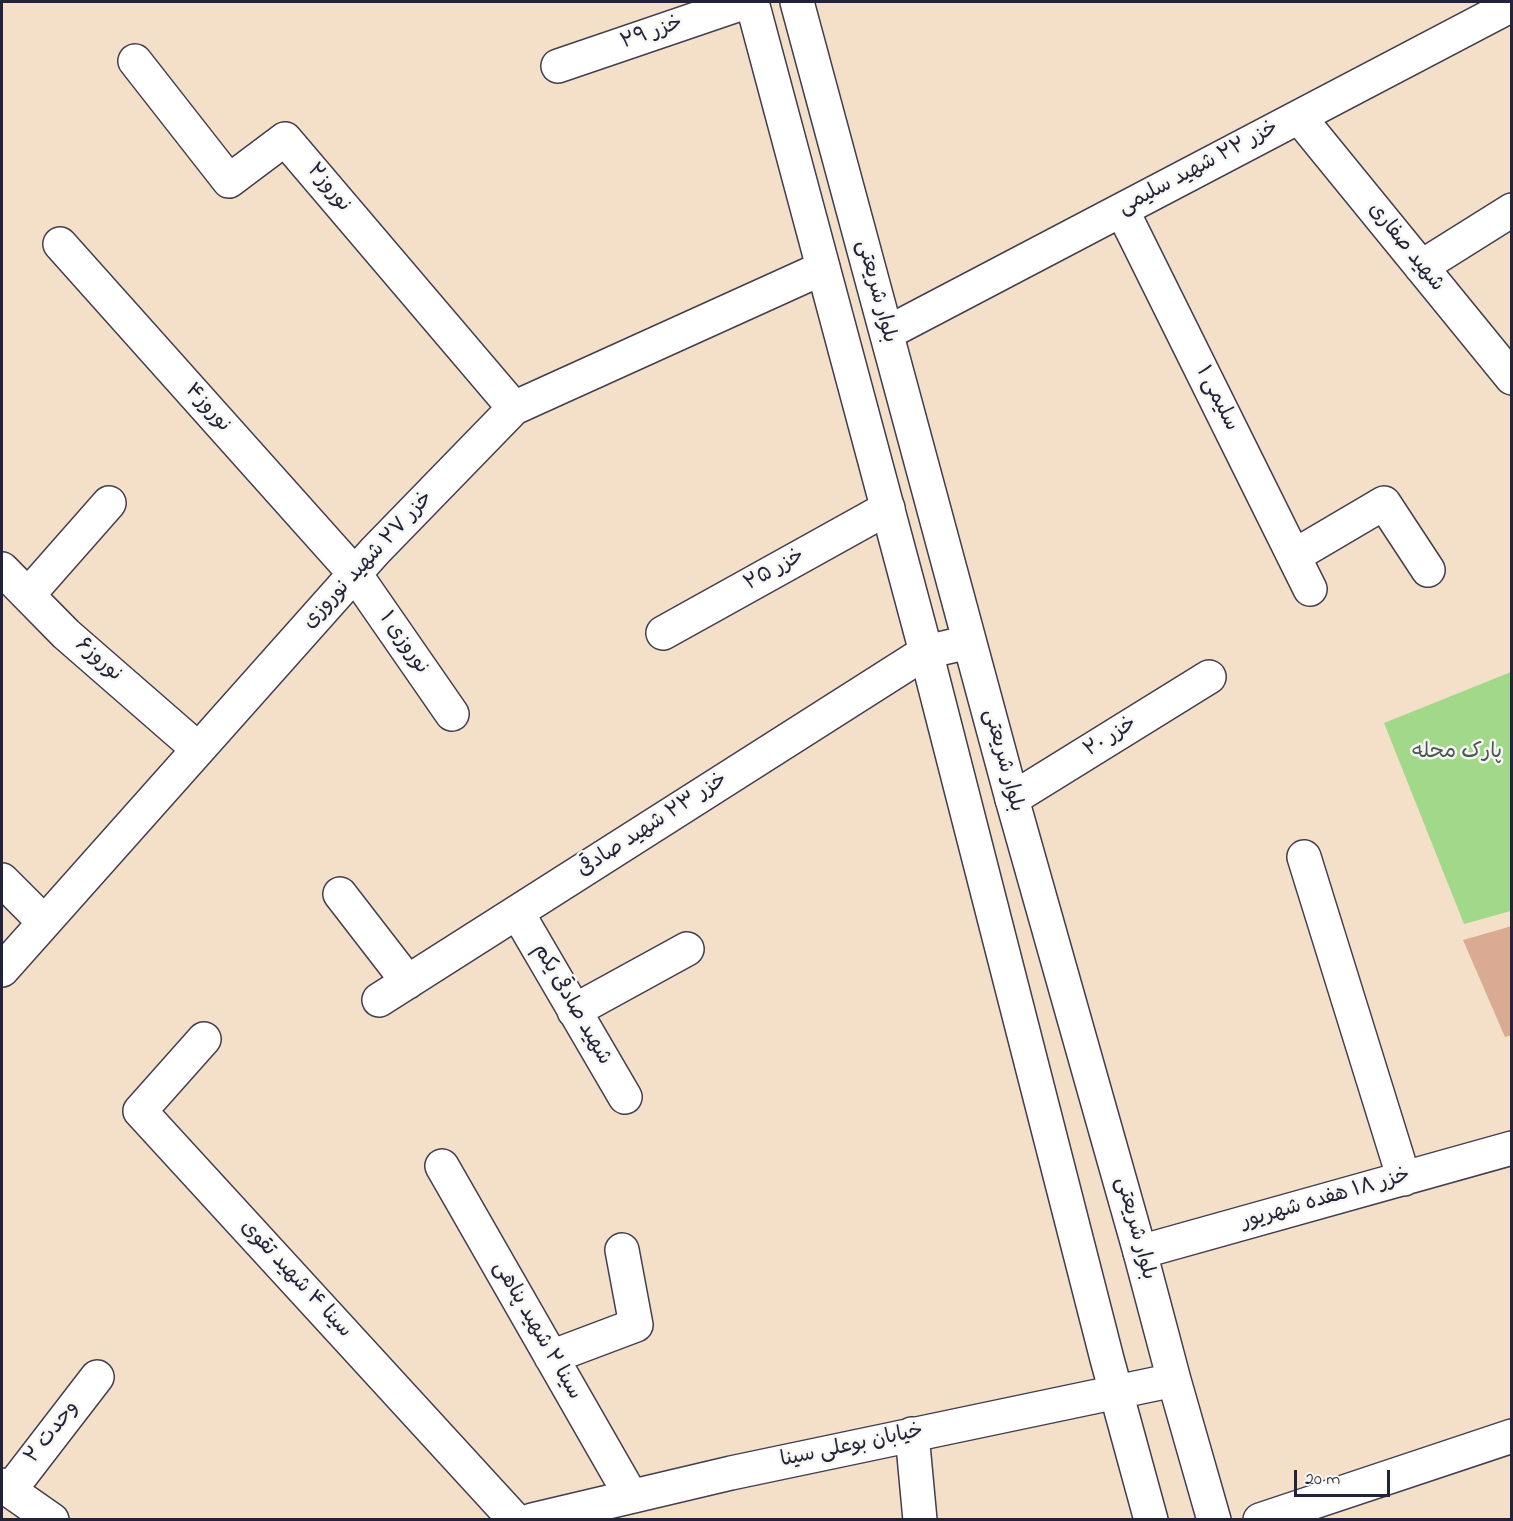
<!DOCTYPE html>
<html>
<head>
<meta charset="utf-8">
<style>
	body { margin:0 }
	#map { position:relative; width:1513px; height:1521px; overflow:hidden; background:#f4e0c8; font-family:"Indie Flower",sans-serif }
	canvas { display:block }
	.frame { position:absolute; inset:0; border:3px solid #22223b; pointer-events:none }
	.scale { position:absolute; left:1294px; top:1470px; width:96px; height:27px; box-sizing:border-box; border:3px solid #22223b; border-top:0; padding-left:8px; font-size:18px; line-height:21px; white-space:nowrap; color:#22223b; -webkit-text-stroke:4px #f6f6f2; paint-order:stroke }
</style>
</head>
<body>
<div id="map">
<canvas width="1513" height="1521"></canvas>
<div class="frame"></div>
<div class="scale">20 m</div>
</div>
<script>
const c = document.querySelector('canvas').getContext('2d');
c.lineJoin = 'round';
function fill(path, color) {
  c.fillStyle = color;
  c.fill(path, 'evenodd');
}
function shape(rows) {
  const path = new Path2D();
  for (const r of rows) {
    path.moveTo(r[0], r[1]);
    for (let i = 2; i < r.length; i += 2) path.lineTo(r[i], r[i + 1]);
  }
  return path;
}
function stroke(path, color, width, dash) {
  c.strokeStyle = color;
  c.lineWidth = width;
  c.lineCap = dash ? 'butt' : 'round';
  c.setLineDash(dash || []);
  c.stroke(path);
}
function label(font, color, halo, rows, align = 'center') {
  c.font = font + ' "Indie Flower","Playpen Sans Arabic",sans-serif';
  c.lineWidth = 5;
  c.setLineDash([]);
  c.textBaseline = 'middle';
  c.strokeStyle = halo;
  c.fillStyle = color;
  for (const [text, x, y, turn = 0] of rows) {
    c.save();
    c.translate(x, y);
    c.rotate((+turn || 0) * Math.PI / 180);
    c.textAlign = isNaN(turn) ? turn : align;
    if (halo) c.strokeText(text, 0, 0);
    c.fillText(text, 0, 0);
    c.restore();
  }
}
const green = shape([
	[1511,672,1511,911,1464,924,1384,723]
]);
const building = shape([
	[1512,926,1512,1035,1505,1037,1463,940]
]);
const minor = shape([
	[135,61,229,181,285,139,514,408],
	[558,66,746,2],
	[1299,117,1512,378],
	[1122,210,1310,589],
	[60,244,355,574,452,714],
	[1421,267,1512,210],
	[887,333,1512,5],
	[1294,556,1384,503,1428,570],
	[2,569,66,634,198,749],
	[28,595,109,503],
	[663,633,888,508],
	[1012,799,1209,677],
	[1304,857,1404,1179],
	[2,880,44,922],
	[340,894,408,982],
	[517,912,625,1097],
	[2,970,375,551,514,408,823,268],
	[379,1000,926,652,969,642],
	[574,1011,687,949],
	[204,1039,140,1111,515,1520],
	[442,1166,631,1496],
	[1140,1252,1512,1148],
	[551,1357,636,1325,622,1250],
	[912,1434,920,1520],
	[2,1485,52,1520],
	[10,1490,97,1377],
	[1260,1520,1512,1436]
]);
const major = shape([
	[752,2,926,652,1107,1359,1151,1520],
	[797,2,1012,799,1140,1252,1174,1380,1214,1520],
	[532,1520,731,1473,1174,1380]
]);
const streetNames = [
	["خزر ۲۹",652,34,-19],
	["خزر ۲۲ شهید سلیمی",1199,169,-28],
	["نوروز۲",328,189,50],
	["شهید صفاری",1405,248,51],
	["بلوار شریعتی",875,292,75],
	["سلیمی ۱",1216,399,63],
	["نوروز۴",207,409,48],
	["خزر ۲۷ شهید نوروزی",369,561,-47],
	["خزر ۲۵",775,571,-29],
	["نوروزی ۱",403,644,55],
	["نوروز۶",98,661,41],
	["خزر ۲۰",1111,738,-32],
	["بلوار شریعتی",1002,761,75],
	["خزر ۲۳ شهید صادقی",653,826,-33],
	["شهید صادقی یکم",571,1005,60],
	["خزر ۱۸ هفده شهریور",1326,1200,-16],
	["بلوار شریعتی",1134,1229,75],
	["سینا ۴ شهید تقوی",295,1280,47],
	["سینا ۲ شهید پناهی",536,1331,60],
	["وحدت ۲",53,1433,-52],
	["خیابان بوعلی سینا",852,1447,-12]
];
const parkNames = [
	["پارک محله",1457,754]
];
fill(green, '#a1d88a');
fill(building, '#dbaa93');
stroke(minor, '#423e50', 36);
stroke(major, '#423e50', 36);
stroke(minor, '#fff', 33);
stroke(major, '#fff', 33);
label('21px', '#22223b', '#f6f6f2', streetNames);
label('21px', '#485953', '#f6f6f2', parkNames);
</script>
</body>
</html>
